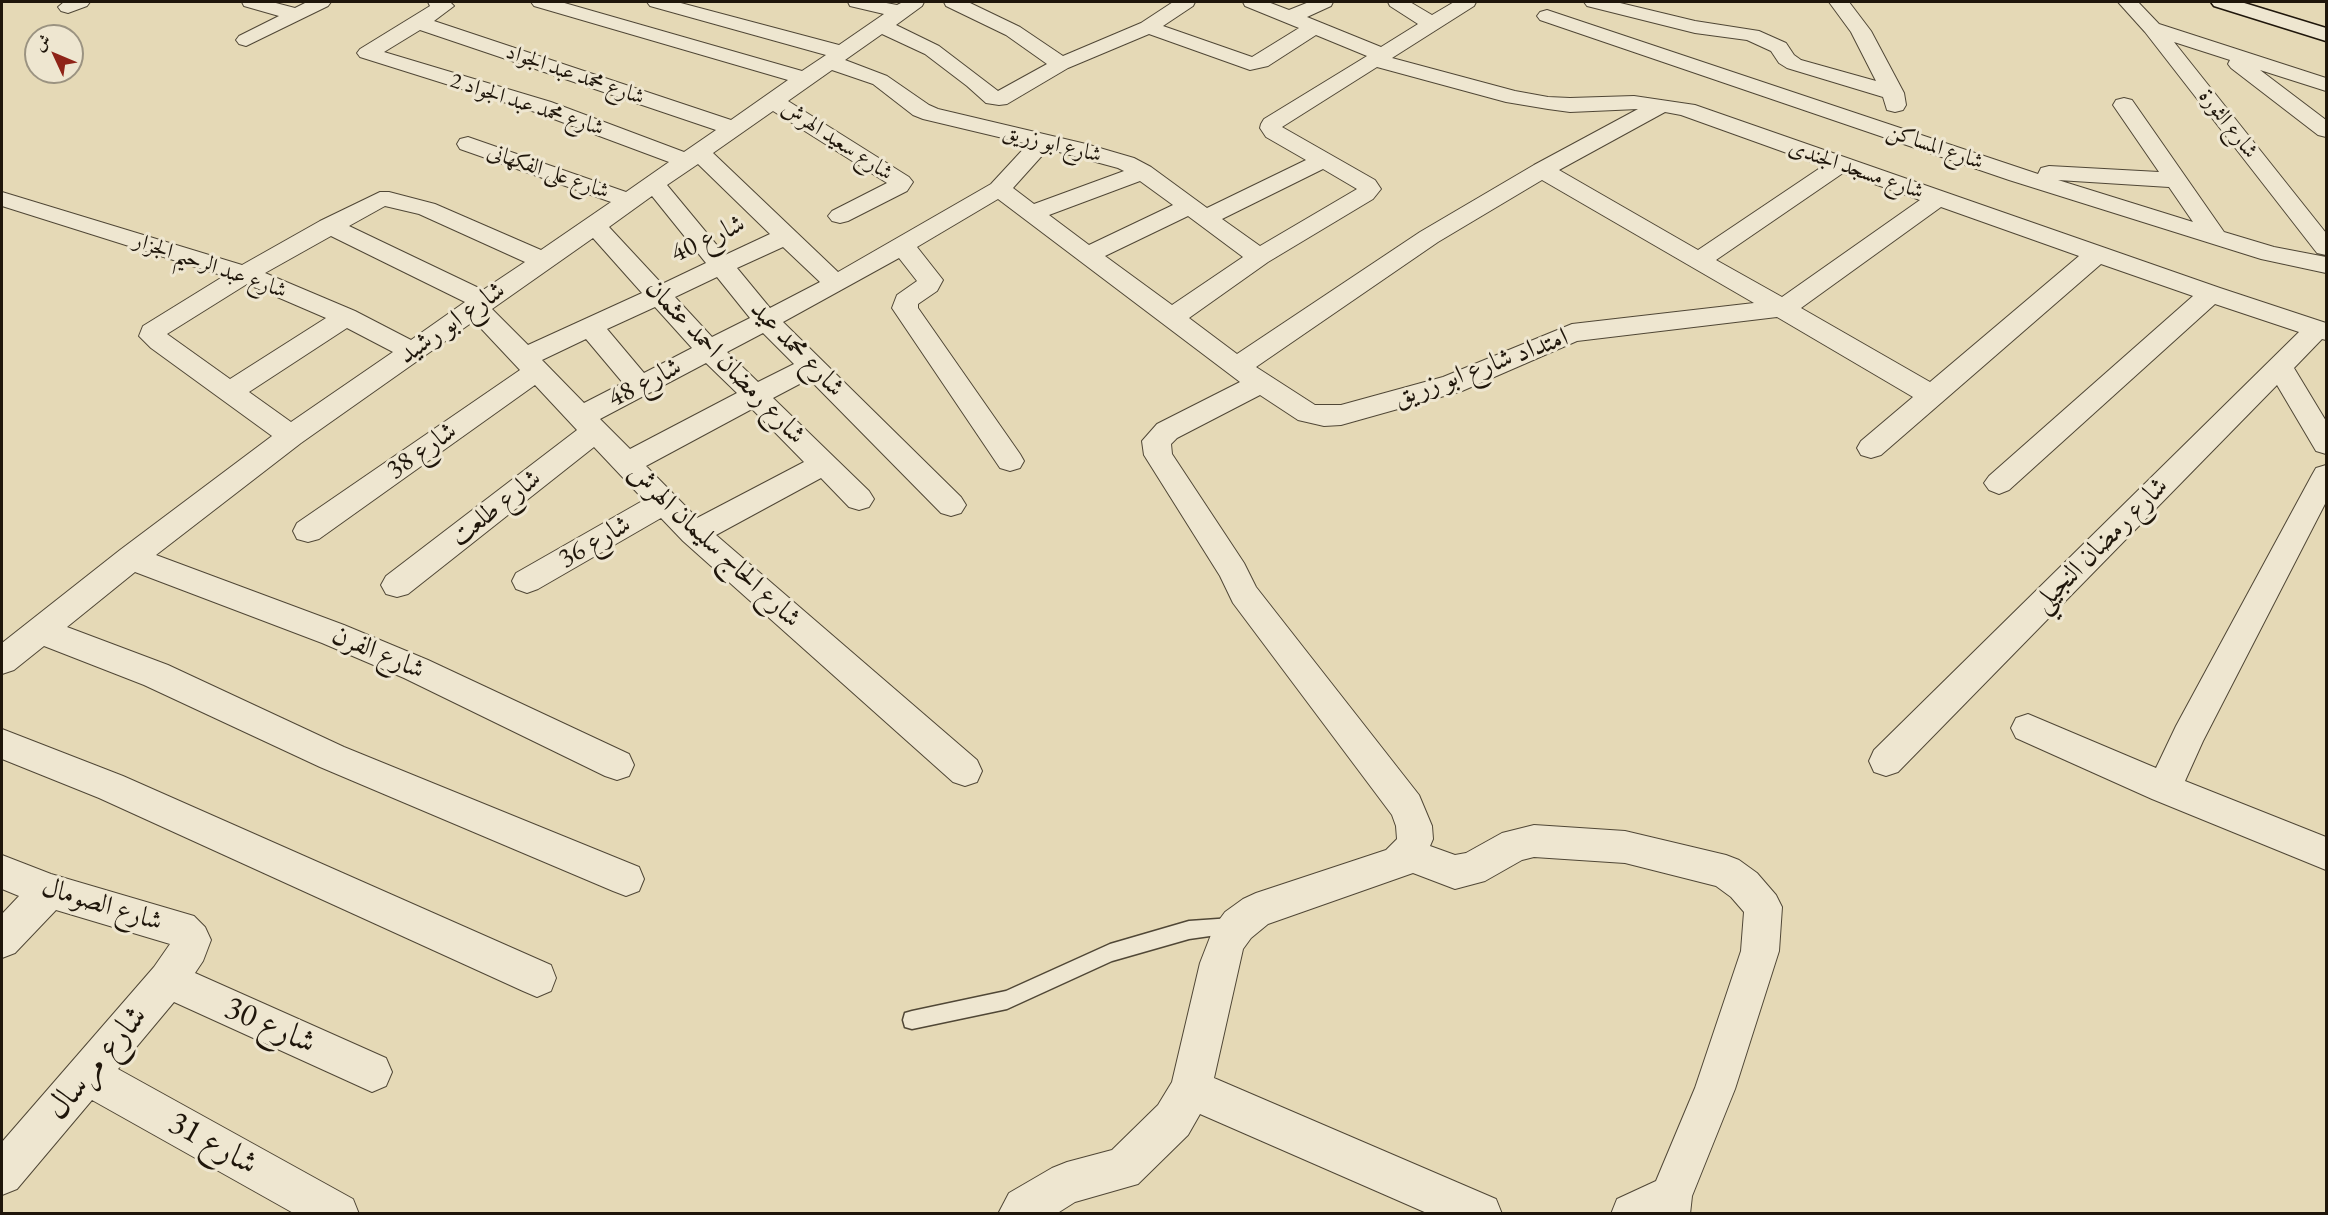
<!DOCTYPE html>
<html>
<head>
<meta charset="utf-8">
<style>
	body { margin:0 }
	#map { position:relative; width:2328px; height:1215px; overflow:hidden; background:#e5d9b6; font-family:"EB Garamond",Amiri,serif }
	canvas { display:block }
	.frame { position:absolute; inset:0; border:3px solid #1f160b; pointer-events:none }
	.north { position:absolute; left:24px; top:24px; width:60px; height:60px; box-sizing:border-box; background:#eee6d0; border:2px solid #9b9381; border-radius:50%; rotate:314deg; font-size:16px; font-weight:700; line-height:24px; text-align:center; color:#1f160b }
	.north::after { content:''; display:block; margin:auto; width:21px; height:27px; background:#8f2418; clip-path:polygon(50% 0,100% 100%,50% 72%,0 100%) }
</style>
</head>
<body>
<div id="map">
<canvas width="2328" height="1215"></canvas>
<div class="frame"></div>
<div class="north">ش</div>
</div>
<script>
const c = document.querySelector('canvas').getContext('2d');
c.lineJoin = 'round';
function shape(rows) {
  const path = new Path2D();
  for (const r of rows) {
    path.moveTo(r[0], r[1]);
    for (let i = 2; i < r.length; i += 2) path.lineTo(r[i], r[i + 1]);
  }
  return path;
}
function stroke(path, color, width, dash) {
  c.strokeStyle = color;
  c.lineWidth = width;
  c.lineCap = dash ? 'butt' : 'round';
  c.setLineDash(dash || []);
  c.stroke(path);
}
function fill(path, color) {
  c.fillStyle = color;
  c.fill(path, 'evenodd');
}
function label(font, color, halo, rows, align = 'center') {
  c.font = font + ' "EB Garamond",Amiri,serif';
  c.lineWidth = 6;
  c.setLineDash([]);
  c.textBaseline = 'middle';
  c.strokeStyle = halo;
  c.fillStyle = color;
  for (const [text, x, y, turn = 0] of rows) {
    c.save();
    c.translate(x, y);
    c.rotate((+turn || 0) * Math.PI / 180);
    c.textAlign = isNaN(turn) ? turn : align;
    if (halo) c.strokeText(text, 0, 0);
    c.fillText(text, 0, 0);
    c.restore();
  }
}
const lane = shape([
	[1232,918,1238,920,1241,926,1238,932,1189,939,1112,961,1007,1009,912,1029,905,1027,903,1020,905,1013,912,1011,1006,991,1110,944,1189,921,1232,918]
]);
const street = shape([
	[64,2,90,2,87,6,68,13,61,11,58,7,64,2],
	[242,2,272,2,295,8,307,2,331,2,328,6,246,46,239,44,236,40,239,36,279,16,244,6,242,2],
	[428,2,450,2,454,6,434,21,731,120,788,80,534,6,531,2,561,2,802,71,826,55,650,6,647,2,677,2,839,45,884,14,850,6,848,2,881,2,897,5,903,2,924,2,922,6,896,25,939,46,998,91,1047,64,1006,35,946,6,944,2,968,2,1020,27,1063,56,1141,23,1173,2,1195,2,1193,6,1163,26,1252,57,1299,28,1245,6,1243,2,1268,2,1289,10,1309,2,1333,2,1331,6,1307,17,1381,47,1418,24,1390,6,1388,2,1410,2,1432,15,1454,2,1476,2,1474,6,1392,58,1515,91,1548,97,1570,98,1634,96,1695,105,2220,288,2326,323,2326,340,2322,339,2294,368,2326,421,2326,454,2316,451,2277,385,1898,772,1886,776,1874,772,1869,761,1874,750,2299,332,2215,304,2009,490,1999,494,1989,490,1984,483,1989,476,2193,296,2101,264,1881,455,1871,458,1861,455,1857,448,1861,441,1913,397,1777,317,1577,341,1462,391,1341,425,1324,426,1298,420,1260,395,1177,438,1171,444,1172,454,1244,563,1256,587,1419,795,1432,826,1433,839,1430,846,1455,855,1466,853,1502,833,1534,825,1625,831,1726,855,1739,860,1757,873,1776,895,1782,907,1779,951,1735,1089,1692,1196,1690,1214,1611,1214,1617,1199,1656,1181,1695,1088,1741,951,1744,912,1731,897,1716,886,1625,863,1534,857,1522,860,1485,881,1455,889,1413,873,1268,924,1251,938,1243,949,1214,1078,1496,1199,1502,1214,1429,1214,1200,1114,1188,1135,1138,1184,1075,1202,1056,1214,998,1214,1009,1193,1052,1168,1067,1162,1112,1150,1158,1105,1172,1082,1200,963,1214,927,1225,912,1243,899,1256,893,1386,850,1397,839,1396,826,1392,815,1233,603,1220,576,1144,455,1142,441,1157,424,1240,382,998,199,917,247,943,280,937,291,918,304,918,308,1020,454,1024,461,1020,468,1010,471,1000,468,892,308,897,295,917,281,899,258,783,322,961,497,966,505,961,513,951,516,941,513,809,379,773,398,869,491,874,499,869,507,859,510,849,507,821,478,716,535,977,760,982,771,977,782,965,786,953,782,683,541,661,518,538,589,527,593,516,589,512,581,516,573,644,500,594,447,408,594,397,597,386,594,381,585,386,576,577,430,535,385,319,539,308,542,297,539,293,531,297,523,520,370,474,321,301,443,156,555,344,625,428,660,629,754,634,765,629,776,617,780,605,776,404,678,322,643,135,572,67,627,168,665,344,747,639,867,644,879,639,891,626,896,613,891,320,767,144,685,44,646,14,670,2,674,2,643,120,550,272,436,151,348,139,336,143,326,224,276,2,206,2,192,242,265,320,221,380,192,389,192,435,204,541,250,611,202,460,149,457,144,460,139,468,137,626,192,669,162,535,112,360,57,357,53,360,49,430,6,428,2],
	[420,30,716,130,684,152,551,102,384,52,420,30],
	[882,34,925,54,967,86,986,103,999,105,1007,104,1068,68,1149,34,1250,70,1268,66,1316,35,1367,56,1264,119,1261,124,1260,128,1266,137,1306,160,1207,208,1151,167,1134,158,1086,144,938,109,929,105,887,76,845,60,882,34],
	[1377,67,1506,102,1548,109,1570,112,1638,109,1534,165,1420,232,1237,354,1189,318,1268,262,1373,199,1381,189,1375,180,1282,127,1377,67],
	[832,70,873,84,913,115,923,119,1028,144,991,184,838,272,713,153,773,111,887,183,832,211,828,216,832,221,840,223,848,221,907,191,913,182,909,177,788,101,832,70],
	[1665,112,1681,115,1823,166,1698,250,1559,170,1665,112],
	[1048,149,1118,168,1124,171,1034,204,1013,188,1048,149],
	[698,164,770,234,725,255,667,185,698,164],
	[1323,169,1357,189,1260,246,1222,219,1323,169],
	[1843,173,1920,200,1782,297,1716,260,1843,173],
	[1542,180,1754,303,1572,324,1443,377,1341,405,1315,405,1256,367,1438,242,1542,180],
	[1140,181,1173,205,1089,245,1049,215,1140,181],
	[652,196,706,263,662,284,609,227,652,196],
	[385,206,419,214,525,262,483,290,349,226,385,206],
	[1941,207,2079,256,1930,382,1801,308,1941,207],
	[1188,216,1243,257,1172,305,1105,256,1188,216],
	[331,236,465,302,411,340,355,311,265,273,331,236],
	[593,238,642,293,528,345,492,309,593,238],
	[783,247,820,282,770,308,737,268,783,247],
	[717,277,750,318,712,337,675,297,717,277],
	[247,284,326,318,230,379,167,334,247,284],
	[655,307,692,348,644,373,607,329,655,307],
	[347,328,393,352,291,422,249,392,347,328],
	[763,333,794,364,758,382,727,352,763,333],
	[586,339,623,383,584,403,542,360,586,339],
	[706,363,737,393,630,449,600,419,706,363],
	[752,409,804,462,697,518,646,466,752,409],
	[1584,2,1616,2,1695,21,1759,31,1786,43,1794,55,1801,60,1876,81,1851,32,1829,2,1849,2,1871,31,1904,93,1906,105,1903,110,1895,112,1887,110,1883,97,1787,68,1779,63,1771,51,1747,40,1695,33,1587,6,1584,2],
	[2118,2,2138,2,2159,24,2326,78,2326,91,2260,70,2326,120,2326,137,2318,135,2231,68,2228,64,2230,60,2174,42,2326,233,2326,255,2317,253,2145,32,2118,2],
	[1547,10,2038,174,2041,168,2049,166,2159,172,2113,105,2116,100,2124,98,2132,100,2224,232,2274,247,2326,257,2326,273,2261,259,2009,180,1540,20,1537,16,1540,12,1547,10],
	[2058,180,2169,187,2193,222,2058,180],
	[2326,465,2326,502,2203,741,2185,781,2326,837,2326,870,2152,799,2016,738,2011,728,2016,718,2028,714,2156,768,2176,726,2312,475,2316,468,2326,465],
	[2,729,123,776,551,965,556,978,551,991,537,997,523,991,99,798,2,759,2,729],
	[2,855,51,874,194,916,205,927,211,940,203,961,195,973,386,1058,392,1072,386,1086,372,1092,174,1002,118,1069,353,1199,359,1214,295,1214,92,1100,17,1189,2,1195,2,1142,154,967,170,944,56,910,15,953,2,958,2,914,19,896,2,889,2,855]
]);
const secondary = shape([
	[2211,2,2241,2,2326,28,2326,41,2214,6,2211,2]
]);
const farStreetnames = [
	["شارع محمد عبد الجواد",575,75,19],
	["شارع محمد عبد الجواد 2",527,105,18],
	["شارع الثورة",2228,124,52],
	["شارع سعيد الهرش",837,141,33],
	["شارع ابو زريق",1052,144,14],
	["شارع المساكن",1935,147,19],
	["شارع مسجد الجندى",1856,170,19],
	["شارع على الفكهانى",548,172,19],
	["شارع عبد الرحيم الجزار",210,266,19]
];
const streetNames = [
	["شارع 40",708,239,-25],
	["شارع ابو رشيد",452,323,-35],
	["شارع محمد عيد",797,349,46],
	["شارع رمضان احمد عثمان",725,362,46],
	["امتداد شارع ابو زريق",1481,368,-20],
	["شارع 48",645,383,-27],
	["شارع 38",422,451,-35],
	["شارع طلعت",496,508,-38],
	["شارع 36",595,542,-30],
	["شارع رمضان النجيلي",2101,545,-45],
	["شارع الحاج سليمان الهرش",714,546,43],
	["شارع الفرن",378,653,23],
	["شارع الصومال",102,905,17]
];
const nearStreetnames = [
	["شارع 30",270,1026,24],
	["شارع مرسال",97,1063,-50],
	["شارع 31",213,1144,29]
];
stroke(lane, '#504736', 3);
stroke(street, '#504736', 2);
stroke(secondary, '#1f160b', 3);
fill(lane, '#eee6d0');
fill(street, '#eee6d0');
fill(secondary, '#eee6d0');
label('22px', '#1f160b', '#eee6d0', farStreetnames);
label('27px', '#1f160b', '#eee6d0', streetNames);
label('33px', '#1f160b', '#eee6d0', nearStreetnames);
</script>
</body>
</html>
